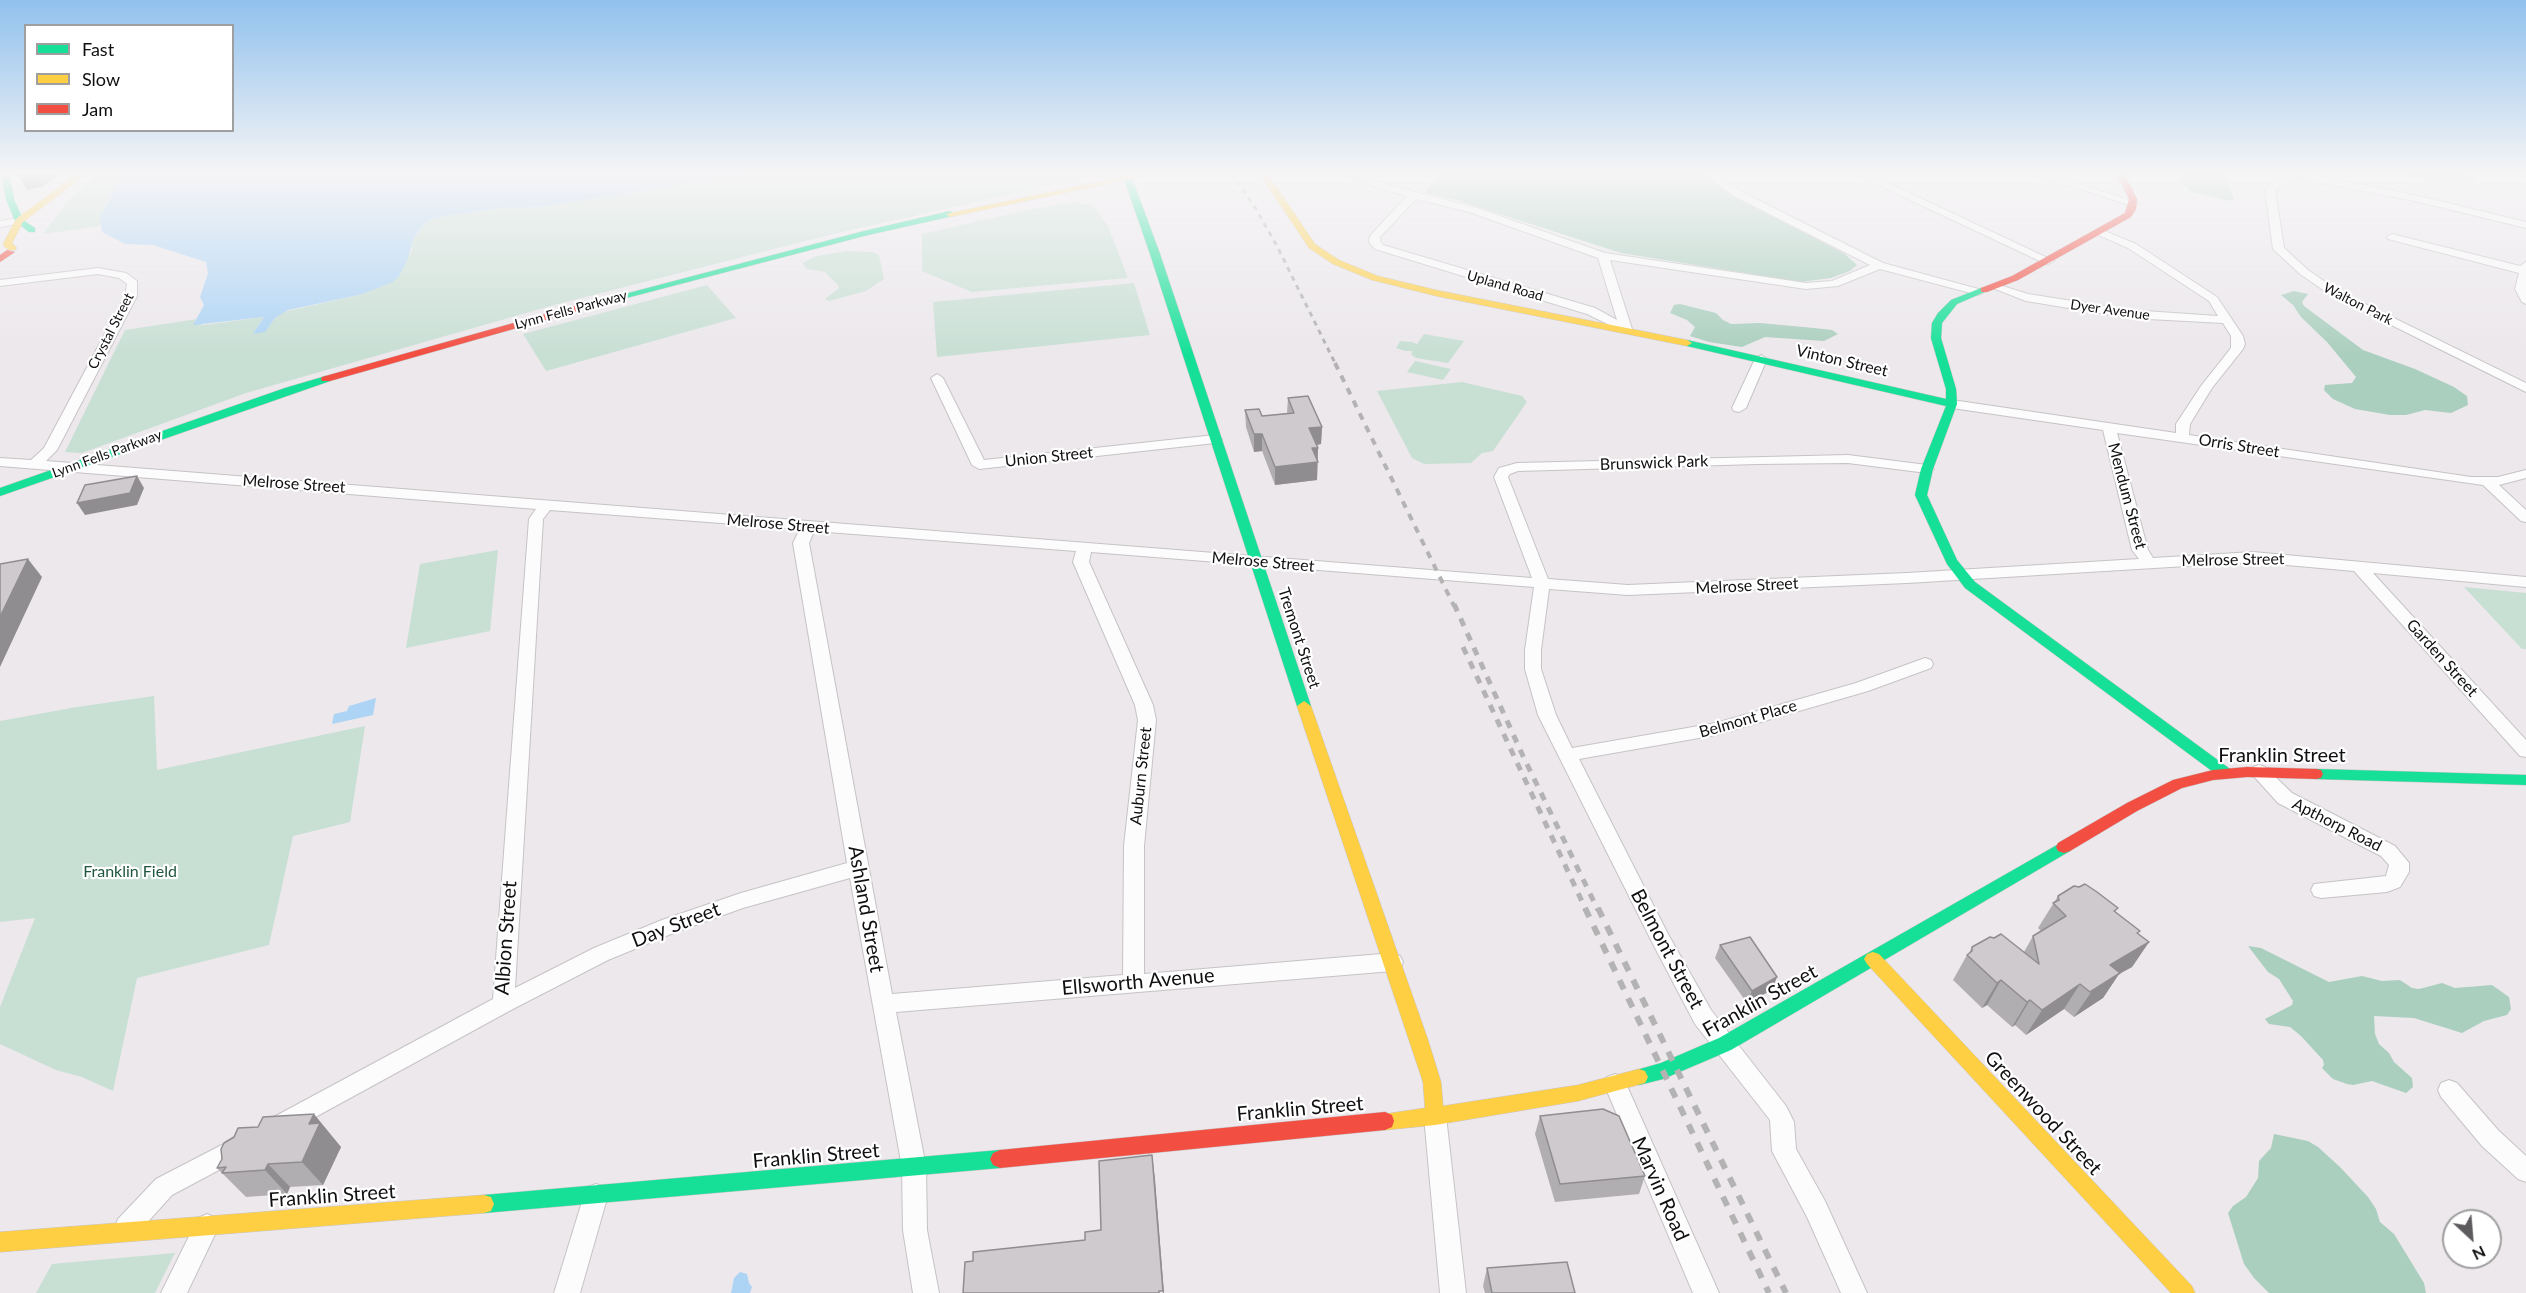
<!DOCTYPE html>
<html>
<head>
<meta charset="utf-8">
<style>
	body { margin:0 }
	#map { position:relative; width:2526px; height:1293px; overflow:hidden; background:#ece8ec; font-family:Lato,sans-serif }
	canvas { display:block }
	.legend { position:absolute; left:24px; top:24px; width:210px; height:108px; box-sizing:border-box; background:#fff; border:2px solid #a09fa0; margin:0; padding:8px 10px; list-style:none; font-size:18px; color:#110f11 }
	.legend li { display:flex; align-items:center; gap:12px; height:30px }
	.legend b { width:30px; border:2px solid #a09fa0 }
	.north { position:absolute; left:2442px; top:1209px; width:60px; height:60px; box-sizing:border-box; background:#fff; border:2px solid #a09fa0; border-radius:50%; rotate:154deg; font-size:16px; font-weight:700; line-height:24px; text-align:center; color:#110f11 }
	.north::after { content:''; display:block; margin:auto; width:21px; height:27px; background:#5e5b5e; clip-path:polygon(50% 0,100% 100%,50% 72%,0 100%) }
</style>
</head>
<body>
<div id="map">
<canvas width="2526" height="1293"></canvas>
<ul class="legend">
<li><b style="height:8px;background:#16e098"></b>Fast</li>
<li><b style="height:8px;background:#ffcf43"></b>Slow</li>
<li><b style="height:8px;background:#f24e42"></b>Jam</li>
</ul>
<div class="north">N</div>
</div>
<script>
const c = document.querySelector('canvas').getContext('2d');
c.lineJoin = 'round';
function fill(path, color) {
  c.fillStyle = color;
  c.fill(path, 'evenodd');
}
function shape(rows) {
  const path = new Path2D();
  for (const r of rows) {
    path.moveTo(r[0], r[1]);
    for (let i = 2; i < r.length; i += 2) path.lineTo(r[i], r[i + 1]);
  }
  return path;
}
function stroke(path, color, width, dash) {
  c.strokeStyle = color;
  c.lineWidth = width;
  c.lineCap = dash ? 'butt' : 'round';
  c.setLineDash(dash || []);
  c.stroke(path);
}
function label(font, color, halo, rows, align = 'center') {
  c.font = font + ' Lato,sans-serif';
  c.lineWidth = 4.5;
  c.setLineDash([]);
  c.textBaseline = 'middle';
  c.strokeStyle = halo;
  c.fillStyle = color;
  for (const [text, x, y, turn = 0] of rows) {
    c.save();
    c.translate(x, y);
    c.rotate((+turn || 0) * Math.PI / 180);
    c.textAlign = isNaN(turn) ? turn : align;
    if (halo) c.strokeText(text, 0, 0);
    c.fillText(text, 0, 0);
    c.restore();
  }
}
const green = shape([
	[98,173,123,173,123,176,104,207,100,226,43,234,66,203],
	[755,173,1107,173,833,234,554,305,246,393,82,453,65,452,125,330,197,319,194,322,203,325,264,317,254,333,264,332,275,318,283,312,359,295,404,267,412,250,411,242,425,223,434,218,500,208,541,207],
	[1075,202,1093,205,1108,226,1128,278,972,292,922,271,922,234,1027,210],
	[847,251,873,252,879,255,884,279,866,291,829,301,825,299,839,288,838,285,825,272,807,269,802,263,816,256],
	[1134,283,1150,335,937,357,933,302],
	[707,285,736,318,546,371,523,334],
	[1424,334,1464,341,1448,363,1416,358,1411,354,1413,351,1405,351,1396,348,1400,341,1412,342,1417,344],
	[1415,361,1451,369,1443,380,1407,372],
	[1462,382,1522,396,1527,402,1493,451,1482,453,1471,463,1424,464,1412,458,1377,391],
	[498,550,490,631,406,648,420,564],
	[2464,587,2526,593,2526,649,2522,649],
	[154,696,157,770,365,726,350,822,293,836,269,945,137,978,113,1091,82,1077,56,1070,0,1044,0,1007,35,918,0,922,0,721,77,707],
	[175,1253,155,1293,36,1293,52,1264]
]);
const forest = shape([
	[1439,173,1700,173,1733,196,1845,254,1857,265,1850,271,1831,278,1801,282,1621,253,1456,200,1425,193],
	[2182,173,2224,173,2234,199,2230,201,2191,192,2181,183],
	[2396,173,2464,173,2476,180,2470,183,2443,183],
	[2294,291,2308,294,2302,302,2304,306,2363,350,2415,369,2454,387,2467,396,2468,405,2451,413,2425,410,2406,415,2390,415,2355,409,2333,399,2324,390,2325,385,2352,383,2356,377,2327,342,2301,317,2293,305,2281,295],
	[1680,304,1716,313,1723,320,1731,324,1760,323,1814,328,1832,330,1838,334,1824,341,1765,337,1742,347,1709,342,1690,336,1695,327,1687,320,1670,313,1674,305],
	[2248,946,2261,948,2329,982,2362,976,2382,981,2400,980,2412,988,2419,989,2442,983,2455,988,2492,985,2509,997,2511,1009,2507,1015,2484,1021,2462,1033,2414,1018,2374,1016,2375,1034,2379,1044,2389,1053,2394,1062,2412,1078,2413,1087,2406,1093,2372,1081,2353,1085,2347,1084,2333,1079,2322,1068,2324,1065,2323,1060,2301,1036,2290,1027,2269,1024,2265,1019,2292,1005,2293,1001,2279,979,2268,972],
	[2274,1134,2308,1141,2318,1147,2340,1167,2368,1197,2376,1209,2380,1222,2394,1234,2424,1283,2426,1293,2269,1293,2254,1278,2244,1264,2228,1213,2233,1206,2246,1197,2258,1178,2259,1161,2271,1148]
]);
const water = shape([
	[123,173,755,173,541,207,500,208,434,218,425,223,413,239,408,259,399,276,393,282,359,295,288,310,275,318,265,332,253,334,264,317,193,325,204,305,200,297,208,273,206,262,153,245,125,244,102,232,100,217],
	[376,698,373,715,332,724,334,714,347,711,349,706],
	[740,1272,747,1274,749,1283,752,1287,750,1293,731,1293,734,1278]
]);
const street = shape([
	[1345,173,1359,173,1388,185,1477,208,1605,253,1806,283,1832,281,1870,265,1736,197,1701,173,1713,173,1744,193,1883,263,1982,290,1984,292,1978,295,1880,269,1838,286,1806,289,1610,260,1632,329,1626,333,1587,314,1375,249,1369,242,1370,236,1407,196,1380,189,1345,173],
	[1416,199,1469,212,1598,258,1617,320,1595,308,1383,245,1380,241,1380,237,1416,199],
	[1853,173,1867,173,2054,261,2048,264,2044,263,1853,173],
	[2030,173,2046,173,2138,203,2129,205,2030,173],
	[2286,173,2302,173,2415,195,2526,222,2526,228,2415,201,2295,178,2275,190,2284,248,2308,270,2337,290,2526,383,2526,392,2329,294,2300,274,2273,249,2265,189,2286,173],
	[19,218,23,219,23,223,0,227,0,221,19,218],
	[2100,229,2136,244,2217,297,2243,336,2245,344,2243,349,2212,388,2190,424,2189,435,2471,477,2498,477,2526,470,2526,478,2499,485,2526,510,2526,522,2521,521,2483,485,2117,433,2148,550,2153,558,2253,552,2526,577,2526,587,2373,573,2526,740,2526,757,2520,756,2354,571,2253,562,1907,583,1628,595,1549,589,1541,650,1541,669,1556,715,1572,748,1716,723,1856,683,1925,658,1931,660,1933,664,1931,668,1868,691,1716,735,1579,759,1668,934,1711,1010,1786,1106,1794,1122,1796,1149,1825,1201,1867,1293,1841,1293,1807,1217,1772,1151,1770,1120,1695,1024,1654,946,1538,715,1525,669,1525,650,1534,587,1091,552,1089,562,1153,705,1156,720,1144,846,1144,974,1393,953,1400,956,1403,962,1400,968,1393,971,896,1012,926,1167,927,1230,939,1293,913,1293,903,1230,902,1167,850,878,743,908,676,932,608,960,511,1010,288,1132,280,1136,272,1132,268,1125,272,1118,493,999,529,519,536,509,0,466,0,458,31,460,44,448,125,296,127,284,119,278,98,274,0,286,0,280,98,268,126,273,137,281,137,296,57,450,46,461,1532,578,1494,477,1499,468,1517,463,1848,455,1927,465,1934,469,1927,473,1848,463,1757,464,1518,471,1510,474,1508,477,1548,579,1628,585,1907,573,2139,559,2132,550,2103,430,1952,408,1945,404,1952,400,2176,433,2176,424,2201,386,2231,348,2231,336,2223,323,2130,318,2026,301,1990,287,1996,284,2028,294,2130,310,2218,316,2209,301,2128,248,2096,234,2096,230,2100,229],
	[550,510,800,529,793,543,847,863,741,893,662,920,594,948,515,988,543,519,550,510],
	[814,531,1076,551,1073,562,1135,705,1138,720,1124,846,1123,975,892,994,809,543,814,531],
	[2392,234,2520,266,2526,262,2526,304,2522,302,2515,289,2519,273,2388,239,2387,237,2392,234],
	[1761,355,1767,359,1746,408,1739,412,1734,411,1732,408,1755,359,1761,355],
	[937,374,943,378,984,460,1215,435,1222,439,1215,443,979,469,972,465,931,378,937,374],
	[2259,765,2265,767,2292,793,2395,846,2409,863,2409,872,2400,887,2387,892,2321,898,2314,896,2311,890,2314,884,2386,876,2389,865,2381,856,2278,803,2250,772,2253,767,2259,765],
	[1615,1074,1623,1077,1719,1293,1693,1293,1604,1084,1607,1077,1615,1074],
	[2449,1080,2457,1083,2498,1130,2526,1156,2526,1182,2518,1179,2482,1146,2441,1097,2438,1090,2441,1083,2449,1080],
	[1435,1106,1443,1109,1446,1116,1466,1293,1440,1293,1424,1116,1427,1109,1435,1106],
	[241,1135,249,1138,253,1146,249,1154,172,1195,136,1235,127,1239,118,1235,115,1227,118,1219,156,1179,241,1135],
	[596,1184,604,1187,608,1195,580,1293,554,1293,584,1195,588,1187,596,1184],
	[207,1214,216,1218,219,1226,187,1293,161,1293,198,1218,207,1214]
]);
const fast = shape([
	[1,173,9,173,14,199,23,220,35,228,35,232,29,232,15,221,6,199,1,173],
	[1119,173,1128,173,1132,178,1160,254,1311,706,1309,709,1299,709,1297,706,1150,254,1124,179,1119,173],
	[950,211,954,214,953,216,868,235,588,308,583,305,864,231,950,211],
	[1981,288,1989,290,1957,304,1942,323,1941,338,1956,389,1957,404,1933,469,1927,495,1957,560,1975,582,2230,769,2232,773,2230,777,2220,777,1965,588,1947,564,1915,495,1921,469,1946,406,1687,346,1682,343,1687,340,1946,399,1946,389,1931,338,1932,323,1938,313,1951,300,1981,288],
	[326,376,330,377,330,381,0,496,0,488,285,388,326,376],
	[2316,769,2526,775,2526,785,2316,779,2311,778,2309,774,2311,770,2316,769],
	[2064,841,2070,843,2072,847,2070,851,1731,1050,1663,1079,1639,1085,1633,1083,1630,1077,1633,1071,1661,1063,1719,1038,2064,841],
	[1000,1150,1007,1153,1010,1159,1007,1165,1000,1168,484,1213,477,1211,474,1204,477,1197,484,1195,1000,1150]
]);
const slow = shape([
	[78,173,88,173,23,222,12,243,17,248,15,250,9,250,4,246,3,244,16,219,78,173],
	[1141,173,1159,173,950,217,946,214,1141,173],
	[1259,173,1267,173,1315,244,1339,260,1378,276,1436,290,1687,340,1692,343,1687,346,1436,296,1372,280,1333,264,1309,248,1259,173],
	[1304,701,1311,706,1428,1040,1441,1082,1443,1106,1578,1085,1639,1069,1645,1071,1648,1077,1645,1083,1578,1101,1435,1125,1385,1130,1378,1127,1376,1121,1378,1115,1425,1108,1423,1082,1297,706,1304,701],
	[1873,952,1879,954,2192,1286,2195,1293,2171,1293,1867,964,1864,959,1867,954,1873,952],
	[484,1195,491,1197,494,1204,491,1211,484,1213,0,1252,0,1232,484,1195]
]);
const jam = shape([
	[2116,173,2124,173,2137,199,2136,209,2131,217,2018,280,1987,292,1981,292,1981,288,2012,276,2125,213,2129,199,2116,173],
	[7,250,15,252,0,262,0,255,7,250],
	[588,302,593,305,591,307,330,381,322,381,321,379,322,377,588,302],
	[2247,767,2316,769,2321,770,2323,774,2321,778,2316,779,2247,777,2213,780,2182,788,2137,811,2070,851,2064,853,2058,851,2056,847,2058,843,2127,803,2173,780,2213,770,2247,767],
	[1385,1112,1392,1115,1394,1121,1392,1127,1385,1130,1000,1168,993,1165,990,1159,993,1153,1000,1150,1385,1112]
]);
const railFar3 = shape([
	[1231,173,1253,204,1277,246,1336,365]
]);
const railFar2 = shape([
	[1335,363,1454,606]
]);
const railFar1 = shape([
	[1454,604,1523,756,1598,910],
	[1463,647,1586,910]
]);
const rail = shape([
	[1585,908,1769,1293],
	[1598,908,1786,1293]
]);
const wall = shape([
	[1288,398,1322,427,1321,444,1317,445,1318,448,1317,480,1275,485,1262,451,1254,452,1246,427,1245,410,1262,416,1287,413],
	[2058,896,2118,908,2115,912,2138,934,2149,942,2132,967,2119,974,2103,998,2074,1017,2064,1009,2026,1035,2015,1025,2012,1027,1987,1005,1982,1008,1953,980,1967,955,1969,953,1972,947,2024,952,2033,936,2041,931,2038,928],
	[1720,945,1772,990,1747,1003,1715,958],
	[1540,1116,1645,1176,1639,1194,1555,1202,1535,1134],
	[334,1138,334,1139,341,1147,323,1185,290,1187,287,1194,246,1197,217,1168],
	[1487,1268,1575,1293,1485,1293,1483,1286]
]);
const shadedWall = shape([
	[17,173,60,173,42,187,27,190],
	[1322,427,1321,444,1309,446,1309,428],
	[1254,434,1262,434,1262,451,1254,452],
	[1312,448,1318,448,1317,480,1275,485,1275,467],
	[137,476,144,488,137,505,85,515,77,503],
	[28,559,42,577,0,667,0,617],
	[2149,942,2132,967,2119,974,2103,998,2074,1017,2110,965],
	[1777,977,1772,990,1747,1003,1752,991],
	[2001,980,1987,1005,1982,1008,1997,983],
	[2080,984,2064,1009,2026,1035,2042,1010],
	[2030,1000,2015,1025,2012,1027,2027,1002],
	[314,1114,341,1147,323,1185,302,1162,309,1124],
	[1152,1155,1155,1179,1164,1293,1163,1293],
	[268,1164,290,1187,287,1194,265,1170]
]);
const building = shape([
	[1308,396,1322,427,1309,428,1318,448,1312,448,1318,462,1275,467,1262,434,1254,434,1245,410,1259,409,1262,416,1294,413,1288,398,1308,396],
	[137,476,130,493,77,503,85,485,137,476],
	[28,559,0,617,0,564,28,559],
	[2085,884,2097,892,2118,908,2114,911,2140,931,2137,933,2149,942,2110,965,2120,973,2090,992,2080,984,2042,1010,2030,1000,2027,1002,2001,980,1997,983,1967,955,1972,951,1972,947,1990,937,1994,938,2001,934,2039,964,2033,936,2066,916,2053,903,2059,900,2058,896,2074,886,2079,887,2085,884],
	[1750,937,1777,977,1752,991,1720,945,1750,937],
	[1603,1109,1619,1116,1645,1176,1560,1184,1540,1116,1603,1109],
	[314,1114,309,1124,320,1123,302,1162,268,1164,265,1170,222,1173,226,1167,217,1168,222,1159,221,1149,224,1143,234,1137,238,1128,258,1127,263,1117,314,1114],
	[1152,1155,1163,1291,1159,1291,1159,1293,963,1293,965,1262,973,1261,973,1252,1085,1240,1085,1232,1101,1230,1099,1161,1152,1155],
	[1567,1262,1575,1293,1492,1293,1487,1268,1567,1262]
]);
const farStreetnames = [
	["Upland Road",1505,286,16],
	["Walton Park",2358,304,27],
	["Lynn Fells Parkway",571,310,-15],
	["Dyer Avenue",2110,310,8],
	["Crystal Street",111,331,-63],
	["Lynn Fells Parkway",107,454,-20]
];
const streetNames = [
	["Vinton Street",1842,361,13],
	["Orris Street",2239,446,9],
	["Union Street",1049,457,-6],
	["Brunswick Park",1654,463,-2],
	["Melrose Street",294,484,4],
	["Mendum Street",2127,496,75],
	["Melrose Street",778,524,5],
	["Melrose Street",2233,560,-1],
	["Melrose Street",1263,562,5],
	["Melrose Street",1747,586,-3],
	["Tremont Street",1299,638,72],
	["Garden Street",2442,658,48],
	["Belmont Place",1748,719,-16],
	["Auburn Street",1141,776,-84],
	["Apthorp Road",2337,825,27]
];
const parkNames = [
	["Franklin Field",130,872]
];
const nearStreetnames = [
	["Franklin Street",2282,756],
	["Ashland Street",866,909,80],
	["Day Street",676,925,-21],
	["Albion Street",506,938,-86],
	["Belmont Street",1667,949,62],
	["Ellsworth Avenue",1138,982,-5],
	["Franklin Street",1760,1001,-29],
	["Franklin Street",1300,1109,-5],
	["Greenwood Street",2043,1113,47],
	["Franklin Street",816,1156,-5],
	["Marvin Road",1660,1189,66],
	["Franklin Street",332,1196,-4]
];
fill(green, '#c8dfd4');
fill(forest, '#abcfbf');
fill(water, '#aed4f5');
stroke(street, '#c6c3c6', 2);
stroke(fast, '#c6c3c6', 1);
stroke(slow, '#c6c3c6', 1);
stroke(jam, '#c6c3c6', 1);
fill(street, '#fcfcfc');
fill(fast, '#16e098');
fill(slow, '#ffcf43');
fill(jam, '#f24e42');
stroke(railFar3, '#b4b3b4', 3, [5, 5]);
stroke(railFar2, '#b4b3b4', 4, [7, 7]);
stroke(railFar1, '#b4b3b4', 5, [8, 8]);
stroke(rail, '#b4b3b4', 6, [10, 10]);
fill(wall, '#b1aeb1');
fill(shadedWall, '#908d90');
fill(building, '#cecace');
stroke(building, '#908d90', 1.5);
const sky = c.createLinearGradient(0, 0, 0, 354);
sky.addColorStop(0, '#91c1ed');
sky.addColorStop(0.49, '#f6f5f6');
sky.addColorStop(1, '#f6f5f600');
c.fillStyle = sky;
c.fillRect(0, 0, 2526, 354);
label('14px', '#110f11', '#fff', farStreetnames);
label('16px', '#110f11', '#fff', streetNames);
label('16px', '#1e553e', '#fff', parkNames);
label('20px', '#110f11', '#fff', nearStreetnames);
</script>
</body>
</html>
